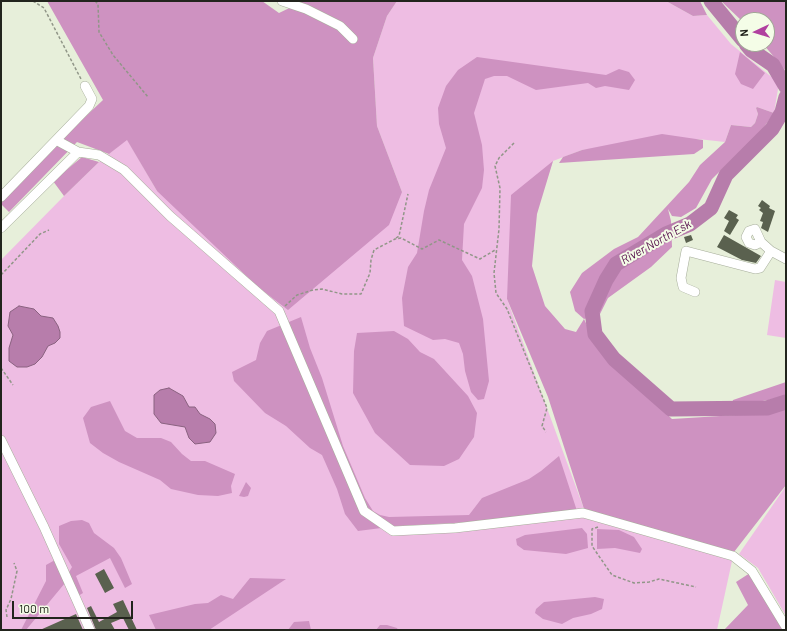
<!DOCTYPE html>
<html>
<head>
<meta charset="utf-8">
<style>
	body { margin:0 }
	#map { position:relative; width:787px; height:631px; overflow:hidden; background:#e7efda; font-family:Barlow,sans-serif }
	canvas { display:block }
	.frame { position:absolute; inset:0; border:2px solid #22241d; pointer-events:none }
	.north { position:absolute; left:735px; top:12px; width:40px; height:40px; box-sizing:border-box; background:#f4fde7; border:1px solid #a0a696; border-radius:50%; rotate:266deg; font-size:11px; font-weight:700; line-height:16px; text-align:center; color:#22241d }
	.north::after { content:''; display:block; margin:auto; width:14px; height:18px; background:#b0419f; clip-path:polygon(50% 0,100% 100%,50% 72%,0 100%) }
	.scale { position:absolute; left:12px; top:601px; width:121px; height:18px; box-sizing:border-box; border:2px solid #22241d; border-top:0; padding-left:5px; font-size:12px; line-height:14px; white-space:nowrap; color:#22241d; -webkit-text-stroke:3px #f4fde7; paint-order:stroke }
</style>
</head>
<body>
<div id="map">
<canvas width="787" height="631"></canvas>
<div class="frame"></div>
<div class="north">N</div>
<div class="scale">100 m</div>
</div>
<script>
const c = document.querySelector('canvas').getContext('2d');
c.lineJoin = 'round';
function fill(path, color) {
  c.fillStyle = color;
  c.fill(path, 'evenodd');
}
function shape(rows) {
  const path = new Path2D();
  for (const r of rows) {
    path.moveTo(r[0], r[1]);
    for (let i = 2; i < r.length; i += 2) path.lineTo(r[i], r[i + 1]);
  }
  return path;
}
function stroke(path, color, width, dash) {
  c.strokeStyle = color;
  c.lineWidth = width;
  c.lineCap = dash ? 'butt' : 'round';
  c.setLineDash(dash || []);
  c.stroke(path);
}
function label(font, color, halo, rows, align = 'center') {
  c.font = font + ' Barlow,sans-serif';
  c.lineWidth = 4;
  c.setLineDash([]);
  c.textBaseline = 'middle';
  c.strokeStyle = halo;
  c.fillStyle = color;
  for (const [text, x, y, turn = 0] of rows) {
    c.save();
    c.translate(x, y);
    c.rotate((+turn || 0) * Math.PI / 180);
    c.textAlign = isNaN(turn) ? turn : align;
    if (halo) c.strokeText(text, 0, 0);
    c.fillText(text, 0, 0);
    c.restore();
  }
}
const green = shape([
	[397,1,666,1,693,16,707,15,731,44,779,83,774,113,757,107,756,108,758,114,755,123,751,127,731,125,725,142,698,139,582,150,553,161,507,299,584,509,734,552,717,630,1,630,1,260,64,196,99,162,127,139,157,191,402,192,377,126,373,58,387,16],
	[775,280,786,282,786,338,767,335],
	[786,486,786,616,758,568,739,554]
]);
const forest = shape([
	[47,1,262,1,279,13,304,1,397,1,387,16,373,58,377,126,402,192,389,225,288,310,258,287,157,191,127,140,109,154,77,142,9,212,1,204,1,202,35,164,103,100],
	[666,1,700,1,707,15,693,16],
	[721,1,786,1,786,71,763,44,767,44,767,20,743,20,743,22],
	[740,52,765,73,753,89,741,84,735,74],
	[477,57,606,75,619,69,629,72,635,80,629,90,605,86,596,88,588,83,536,90,507,76,494,76,485,79,474,113,482,145,484,170,482,188,464,224,462,260,472,276,483,319,489,381,484,399,478,400,471,392,465,371,463,354,459,343,445,339,433,340,404,326,402,298,408,267,417,253,424,211,429,190,446,148,439,124,438,108,446,86,458,70],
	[757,107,774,113,762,130,712,179,696,208,681,217,672,216,668,209,671,221,672,247,651,267,608,298,600,314,584,319,595,342,612,362,672,419,768,413,786,407,786,485,734,552,584,509,548,397,507,299,511,195,553,161,537,214,532,266,545,306,565,329,576,332,584,319,575,311,570,292,582,273,614,249,638,237,689,182,700,165,725,142,731,125,751,127,755,123,758,114,756,108],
	[662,134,703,140,703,148,694,154,559,163,563,157,582,150],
	[82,157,99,162,64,196,53,181],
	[301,317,310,348,322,378,343,446,365,498,373,511,380,515,389,517,469,515,482,498,529,479,541,471,559,456,577,511,471,522,397,526,358,531,345,514,337,489,322,455,310,448,286,426,265,413,234,381,232,372,256,360,260,343,267,331],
	[394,331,408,339,420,352,434,359,468,396,477,413,474,437,459,459,444,466,410,465,375,433,353,393,354,351,357,333],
	[786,382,786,395,769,400,731,406,733,400],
	[110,401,125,431,137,438,161,438,171,442,182,454,191,461,205,461,235,474,231,486,232,493,218,496,198,495,171,489,160,480,119,462,103,453,90,443,83,418,91,407],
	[246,482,251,488,248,496,244,497,239,496],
	[82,520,89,523,94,533,114,548,121,558,132,584,125,588,110,558,76,576,83,593,78,596,68,574,72,567,59,544,59,526,71,521],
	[582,528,587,534,588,548,566,554,524,550,517,545,516,539,525,535],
	[597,529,619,530,634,537,642,549,640,553,615,548,597,549],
	[55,560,65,583,26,630,21,630,46,581,46,565],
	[750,573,785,630,724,630,748,605,736,582],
	[250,578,286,579,209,630,156,630,149,615,195,604,208,603,221,595,233,599],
	[595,597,604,599,602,609,591,614,573,618,562,624,543,619,535,613,536,609,544,602],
	[309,621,311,630,288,630,294,622],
	[380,625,387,625,397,628,398,630,376,630]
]);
const water = shape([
	[19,306,34,309,41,316,53,318,58,326,60,332,60,338,55,343,48,346,42,357,35,364,27,367,17,367,9,361,9,348,13,335,8,326,10,312,19,306],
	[169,388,183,396,189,407,195,407,200,414,210,419,215,424,216,433,210,442,195,444,189,438,185,427,161,423,154,414,154,395,160,390,169,388]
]);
const river = shape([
	[711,1,743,40],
	[746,44,751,50,773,65,786,87],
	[786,97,782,112,772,129,726,175,711,208,690,224,666,234,616,264,606,280,592,311,595,334,614,359,671,409,767,408,786,402]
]);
const building = shape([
	[762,200,770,206,769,208,775,211,768,232,761,228,763,222,760,221,763,213,759,210,761,208,758,206],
	[729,210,738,215,736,218,739,220,730,235,724,231,729,221,724,218],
	[691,235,693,240,686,243,684,237],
	[724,235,761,256,756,263,742,260,717,247],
	[104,569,114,588,105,593,95,574],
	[123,600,137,630,129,630,123,618,111,623,115,630,96,630,87,608,91,606,99,622,117,612,113,604],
	[76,614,83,630,40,630]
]);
const path = shape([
	[33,1,44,8,81,79],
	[95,1,98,4,99,32,113,55,148,97],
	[514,143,499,158,495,166,500,188,499,229,494,273,496,293,507,309,547,408,542,426,546,432],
	[396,238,399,236,408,194],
	[1,275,40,234,49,230],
	[285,306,297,295,313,290,322,289,342,294,361,294,370,273,371,260,374,250,395,239,401,238,422,249,439,240,480,259,495,250],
	[1,368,13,385],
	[598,527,592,529,592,546,612,575,634,583,649,582,659,579,696,587],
	[7,617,6,610,11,599,17,571,14,563]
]);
const minor = shape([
	[282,1,306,9,340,26,353,39],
	[56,140,78,152],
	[1,197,89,106,92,99,85,86],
	[1,228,78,152,99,155,124,170,170,216,279,311,364,511,393,531,455,528,583,513,733,556,752,571,786,627],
	[761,242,755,245,749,243,746,237,749,231,755,229,761,242,771,251,786,259],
	[695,292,683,287,681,278,686,251,755,269,760,268,771,251],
	[1,440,44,527,90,630]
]);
const waterNames = [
	["River North Esk",656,242,-29]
];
fill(green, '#eebde3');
fill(forest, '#ce92c1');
fill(water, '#b77dab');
stroke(water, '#8a6280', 1);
stroke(river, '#b77dab', 15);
fill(building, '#5a614f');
stroke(minor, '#a7ae9b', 10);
stroke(path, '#919688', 1.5, [3, 2]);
stroke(minor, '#fff', 9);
label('italic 12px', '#540d4a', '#f4fde7', waterNames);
</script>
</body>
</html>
